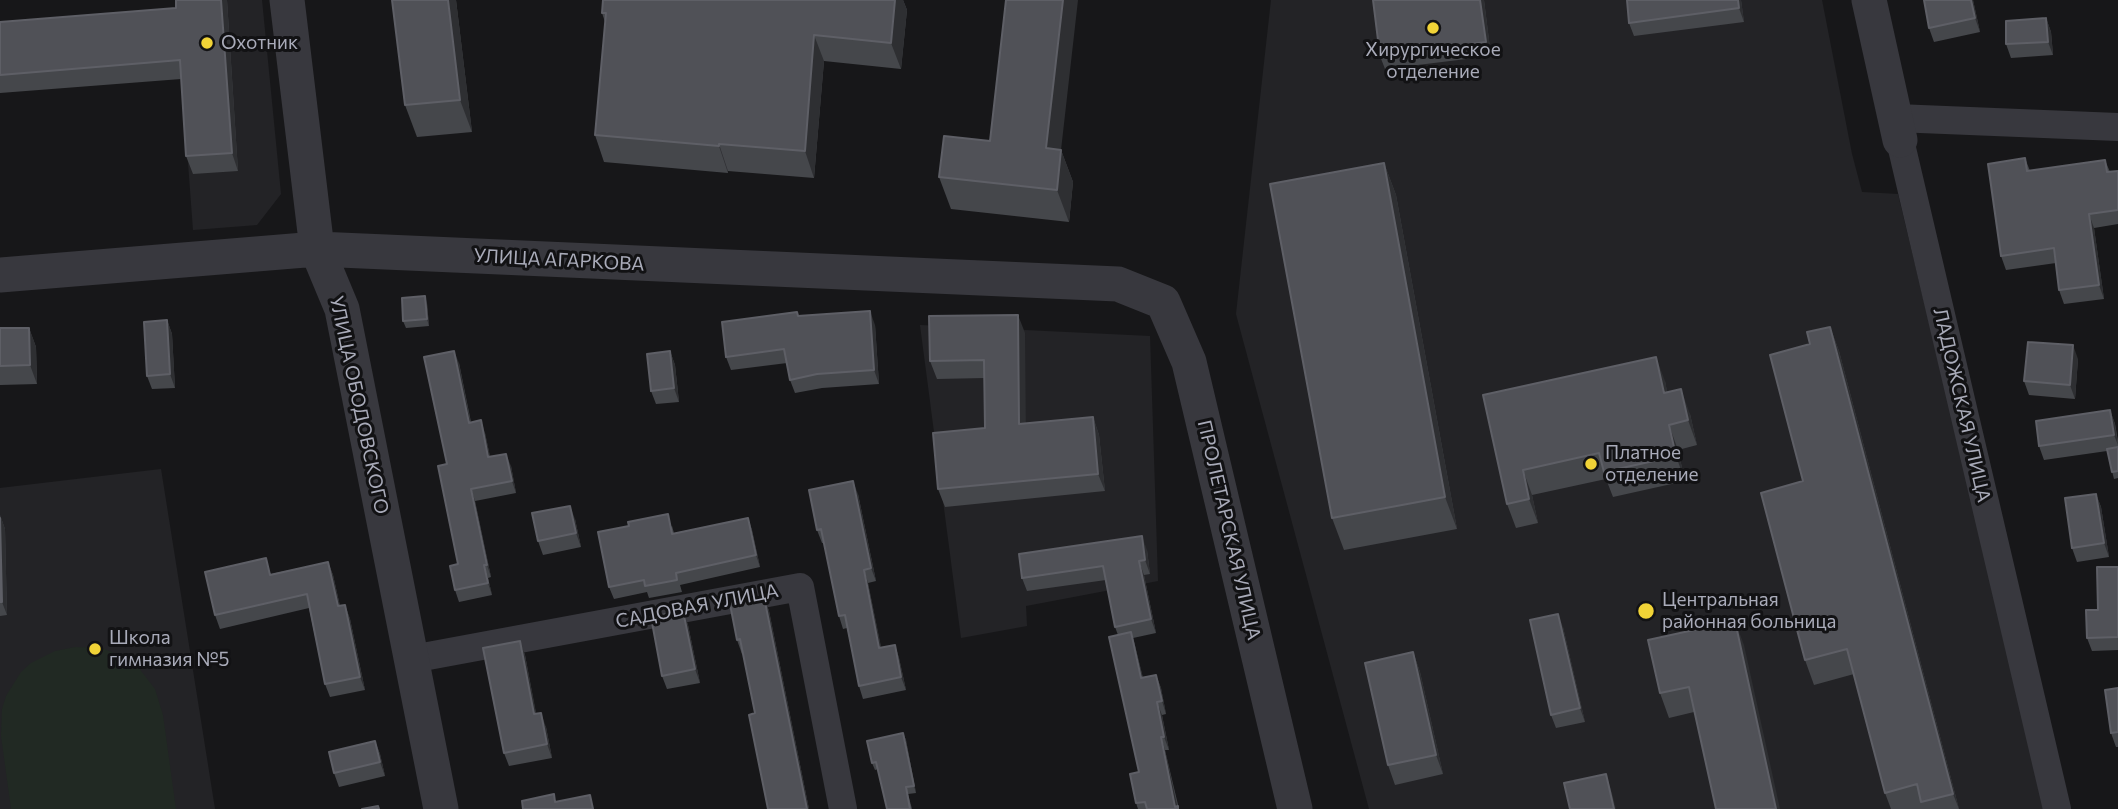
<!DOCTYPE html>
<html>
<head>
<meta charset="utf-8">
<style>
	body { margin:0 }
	canvas { display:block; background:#171719 }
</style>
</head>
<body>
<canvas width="2118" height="809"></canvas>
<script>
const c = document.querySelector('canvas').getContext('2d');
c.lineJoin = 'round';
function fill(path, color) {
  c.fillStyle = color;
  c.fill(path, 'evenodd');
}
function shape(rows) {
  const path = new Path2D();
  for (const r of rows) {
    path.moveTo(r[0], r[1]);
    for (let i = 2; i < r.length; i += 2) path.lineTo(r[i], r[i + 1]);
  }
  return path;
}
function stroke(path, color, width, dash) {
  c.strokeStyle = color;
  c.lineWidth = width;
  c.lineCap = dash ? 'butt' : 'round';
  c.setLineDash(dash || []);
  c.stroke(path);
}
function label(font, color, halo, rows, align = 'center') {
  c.font = font + ' Commissioner,sans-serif';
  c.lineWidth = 6;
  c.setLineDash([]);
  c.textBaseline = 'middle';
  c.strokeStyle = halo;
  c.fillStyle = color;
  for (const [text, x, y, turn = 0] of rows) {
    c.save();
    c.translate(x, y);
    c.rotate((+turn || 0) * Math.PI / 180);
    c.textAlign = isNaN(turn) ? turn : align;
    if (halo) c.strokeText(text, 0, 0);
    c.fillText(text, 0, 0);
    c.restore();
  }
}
const built = shape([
	[176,0,262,0,281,194,257,225,193,230],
	[1271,0,1822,0,1852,154,1862,192,1898,194,2046,809,1369,809,1236,314],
	[920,325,1150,336,1158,581,1026,606,1027,626,961,638],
	[161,469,215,809,0,809,0,488]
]);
const green = shape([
	[75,647,102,648,128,659,138,667,155,689,163,715,176,809,11,809,1,736,2,709,6,696,21,672,31,663,55,651]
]);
const minor = shape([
	[1896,118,2118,127],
	[1900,140,2057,809],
	[412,659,800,587,843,809]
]);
const tertiary = shape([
	[287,0,317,249,342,309,441,809],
	[1869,0,1900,140],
	[0,275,317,249,1118,284,1163,302,1189,362,1295,809]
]);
const wall = shape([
	[176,0,227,0,238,171,193,174,186,156,181,79,0,93,0,22,176,8],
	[456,0,472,132,417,137,405,105],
	[603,0,903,0,907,10,901,69,824,61,814,178,728,171,728,173,604,162,595,135,605,22,602,13],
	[1484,0,1491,56,1385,69,1380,56],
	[1627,0,1741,0,1744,22,1634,36,1629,23],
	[1973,0,1980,32,1934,42,1929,28],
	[2046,18,2051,32,2053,55,2011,58,2006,44],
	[1061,150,1073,182,1069,222,951,209,939,177],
	[2025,158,2030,171,2105,160,2110,172,2118,171,2118,224,2094,228,2104,299,2064,304,2059,290,2056,263,2006,270,2001,256],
	[1384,163,1396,195,1457,529,1344,550,1332,518],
	[427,303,429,326,406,328,403,321],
	[167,320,172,334,175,388,152,389,147,376],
	[875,325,879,384,822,388,795,393,790,380,787,363,731,370,726,357],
	[1830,327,1839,351,1959,809,1891,809,1885,793,1854,674,1814,685,1805,660,1803,481,1810,344],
	[0,328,29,328,36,347,37,384,0,385],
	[1025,333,1025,424,1093,417,1099,435,1105,491,945,507,938,489,985,428,985,378,937,379,930,361],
	[670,351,675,365,679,402,656,404,651,391],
	[2078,359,2075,399,2029,395,2024,381],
	[459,363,471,422,485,433,490,457,511,466,516,493,475,501,491,577,488,578,492,595,459,602,455,590,458,564,447,464],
	[1665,381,1667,392,1690,414,1697,445,1678,450,1685,481,1613,497,1606,479,1532,495,1538,523,1516,528,1507,504,1483,395],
	[2110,410,2115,424,2118,441,2118,478,2114,479,2107,451,2044,460,2039,446],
	[858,494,876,581,868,583,881,648,895,645,899,658,906,690,863,699,859,686,847,628,843,629,839,616,824,543,822,543,817,530],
	[2096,494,2101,507,2109,557,2077,562,2072,548],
	[0,515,5,529,7,615,0,616],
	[748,518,752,530,760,567,680,585,682,592,649,598,647,592,614,599,609,587,672,526,674,533],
	[575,519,581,547,543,555,538,541],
	[1147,550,1150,574,1144,575,1156,633,1133,638,1143,678,1156,675,1161,688,1166,714,1162,715,1169,750,1165,750,1179,809,1138,809,1136,803,1139,772,1118,635,1115,627,1106,580,1027,591,1022,578],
	[328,562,333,575,340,606,345,605,350,619,365,690,330,697,325,684,309,608,220,629,215,615,271,574],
	[2118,567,2118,650,2092,651,2087,638,2098,610],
	[764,597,769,611,809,809,768,809,755,713,743,653,742,654,737,640],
	[683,611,688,625,700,683,667,689,662,676],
	[1563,627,1585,722,1556,728,1551,715],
	[520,641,525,655,536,714,546,727,552,758,509,766,504,753],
	[1744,645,1694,712,1669,718,1660,693],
	[1413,652,1420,672,1443,774,1395,785,1388,765],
	[2118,688,2118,747,2116,747,2111,733],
	[903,733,906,740,916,793,908,794,912,809,887,809,878,769,875,770,872,763],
	[375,741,380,754,385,776,339,787,334,773]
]);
const shadedWall = shape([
	[221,0,227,0,238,171,232,153],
	[448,0,456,0,472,132,460,100],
	[895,0,903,0,907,10,901,69,891,43],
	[1063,0,1078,0,1061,150,1073,182,1069,222,1057,190,1046,148],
	[1480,0,1484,0,1491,56,1486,42],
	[1738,0,1741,0,1744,22,1739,8],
	[1971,0,1973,0,1980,32,1975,18],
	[2046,18,2051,32,2053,55,2048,42],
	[814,35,824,61,814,178,805,151],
	[719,144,728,171,728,173,719,146],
	[1384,163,1396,195,1457,529,1445,497],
	[2089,214,2094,228,2104,299,2099,285],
	[425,296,427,303,429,326,427,319],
	[870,311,875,325,879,384,874,370],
	[1018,315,1025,333,1026,442,1019,424],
	[167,320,172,334,175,388,170,374],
	[1830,327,1839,351,1959,809,1953,794],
	[29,328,36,347,37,384,30,365],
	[2073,345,2078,359,2075,399,2070,385],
	[454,351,459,363,473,435,469,423],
	[670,351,675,365,679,402,674,388],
	[1656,357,1665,381,1673,418,1664,393],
	[1681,389,1690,414,1697,445,1688,420],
	[2110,410,2115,424,2118,445,2114,435],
	[1093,417,1099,435,1105,491,1098,474],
	[481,420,485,433,493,470,488,457],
	[1669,425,1678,450,1685,481,1676,456],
	[506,454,511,466,516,493,512,481],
	[1523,470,1532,495,1538,523,1529,499],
	[853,481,858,494,876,581,871,568],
	[471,489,475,501,491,577,487,565],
	[2096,494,2101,507,2109,557,2104,543],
	[570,506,575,519,581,547,576,533],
	[0,515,5,529,7,615,2,602],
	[748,518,752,530,760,567,756,555],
	[1142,536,1147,550,1150,574,1145,560],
	[1139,561,1144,575,1156,633,1151,619],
	[328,562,333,575,343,620,338,606],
	[484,565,488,578,492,595,488,583],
	[864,570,868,583,884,661,879,648],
	[764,597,769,611,809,809,807,809],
	[345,605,350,619,365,690,360,677],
	[683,611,688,625,700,683,695,669],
	[1558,614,1563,627,1585,722,1580,708],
	[1735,621,1744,645,1780,809,1776,809],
	[1131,632,1135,645,1146,691,1141,678],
	[520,641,525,655,539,728,534,714],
	[895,645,899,658,906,690,901,677],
	[1413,652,1420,672,1443,774,1436,755],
	[1156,675,1161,688,1166,714,1162,701],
	[1157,702,1162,715,1169,750,1164,737],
	[541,713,546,727,552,758,547,744],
	[903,733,906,740,916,793,914,786],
	[1161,737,1165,750,1178,809,1176,809],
	[375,741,380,754,385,776,380,762],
	[1606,774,1612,793,1616,809,1614,809]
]);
const building = shape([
	[176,0,221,0,232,153,186,156,180,60,0,75,0,22,176,8,176,0],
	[392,0,448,0,460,100,405,105,392,0],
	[603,0,895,0,891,43,814,35,805,151,719,144,719,146,595,135,606,13,602,13,603,0],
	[1006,0,1063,0,1046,148,1061,150,1057,190,939,177,944,136,990,141,1006,0],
	[1373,0,1480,0,1486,42,1380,56,1373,0],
	[1627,0,1738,0,1739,8,1629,23,1627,0],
	[1924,0,1971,0,1975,18,1929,28,1924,0],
	[2046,18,2048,42,2006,44,2006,21,2046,18],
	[2025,158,2027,171,2105,160,2107,172,2118,171,2118,210,2089,214,2099,285,2059,290,2054,248,2001,256,1988,164,2025,158],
	[1384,163,1445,497,1332,518,1270,184,1384,163],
	[425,296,427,319,403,321,402,298,425,296],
	[870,311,874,370,817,374,790,380,784,349,726,357,722,322,797,312,798,316,870,311],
	[1018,315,1019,424,1093,417,1098,474,938,489,933,433,985,428,984,360,930,361,929,316,1018,315],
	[167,320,170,374,147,376,144,322,167,320],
	[1830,327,1953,794,1921,802,1917,784,1885,793,1847,649,1805,660,1761,493,1803,481,1770,355,1810,344,1807,332,1830,327],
	[0,328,29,328,30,365,0,366,0,328],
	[2028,342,2073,345,2070,385,2024,381,2028,342],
	[454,351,469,423,481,420,488,457,506,454,512,481,471,489,487,565,484,565,488,583,455,590,450,566,458,564,438,466,447,464,424,357,454,351],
	[670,351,674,388,651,391,647,354,670,351],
	[1656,357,1664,393,1681,389,1688,420,1669,425,1676,456,1604,472,1599,453,1523,470,1529,499,1507,504,1483,395,1656,357],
	[2110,410,2114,435,2039,446,2036,421,2110,410],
	[2118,447,2118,471,2112,472,2107,449,2118,447],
	[853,481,871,568,864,570,879,648,895,645,901,677,859,686,845,615,839,616,821,529,817,530,809,490,853,481],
	[2096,494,2104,543,2072,548,2065,498,2096,494],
	[570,506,576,533,538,541,532,513,570,506],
	[668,514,672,534,748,518,756,555,676,573,677,580,645,586,644,580,609,587,598,532,629,526,628,522,668,514],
	[0,518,2,602,0,602,0,518],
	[1142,536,1145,560,1139,561,1151,619,1115,627,1103,566,1022,578,1019,554,1142,536],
	[266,558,270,575,328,562,338,606,345,605,360,677,325,684,307,594,215,615,205,572,266,558],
	[2097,567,2118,567,2118,637,2087,638,2086,610,2098,610,2097,567],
	[764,597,807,809,768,809,749,715,755,713,740,639,737,640,730,604,764,597],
	[683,611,695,669,662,676,651,617,683,611],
	[1558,614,1580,708,1551,715,1530,620,1558,614],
	[1735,621,1776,809,1716,809,1689,687,1660,693,1648,640,1735,621],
	[1131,632,1141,678,1156,675,1162,701,1157,702,1164,737,1161,737,1175,807,1178,806,1178,809,1147,809,1145,802,1136,803,1130,774,1139,772,1109,637,1131,632],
	[520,641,534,714,541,713,547,744,504,753,483,648,520,641],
	[1413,652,1436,755,1388,765,1365,663,1413,652],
	[2118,688,2118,732,2111,733,2105,690,2118,688],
	[903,733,914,786,906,787,910,809,887,809,876,762,872,763,867,741,903,733],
	[375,741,380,762,334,773,329,752,375,741],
	[1606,774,1614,809,1570,809,1564,783,1606,774],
	[554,794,555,802,590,795,593,809,523,809,522,801,554,794],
	[378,806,379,809,362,809,378,806]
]);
const markers = [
	[1433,28,7,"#f1d337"],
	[207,43,7,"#f1d337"],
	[1591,464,7,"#f1d337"],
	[1646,611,9,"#f1d337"],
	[95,649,7,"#f1d337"]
];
const poiNames = [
	["Охотник",221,43],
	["Хирургическое",1433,50,"center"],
	["отделение",1433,72,"center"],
	["Платное",1605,453],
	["отделение",1605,475],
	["Центральная",1662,600],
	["районная больница",1662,622],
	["Школа",109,638],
	["гимназия №5",109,660]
];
const streetNames = [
	["УЛИЦА АГАРКОВА",559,260,3],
	["УЛИЦА ОБОДОВСКОГО",359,405,78],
	["ЛАДОЖСКАЯ УЛИЦА",1962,405,77],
	["ПРОЛЕТАРСКАЯ УЛИЦА",1229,530,77],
	["САДОВАЯ УЛИЦА",697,606,-11]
];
fill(built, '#232326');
fill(green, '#212923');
stroke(minor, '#38383e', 28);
stroke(tertiary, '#38383e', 35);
fill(wall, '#45474b');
fill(shadedWall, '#2e2f32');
fill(building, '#505157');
stroke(building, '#5e5f66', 2);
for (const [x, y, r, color] of markers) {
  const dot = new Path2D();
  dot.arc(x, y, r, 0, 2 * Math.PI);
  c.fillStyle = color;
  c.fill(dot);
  stroke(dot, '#121214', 2.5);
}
label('19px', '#a9abb9', '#121214', poiNames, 'left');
label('19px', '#a9abb9', '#121214', streetNames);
</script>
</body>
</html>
